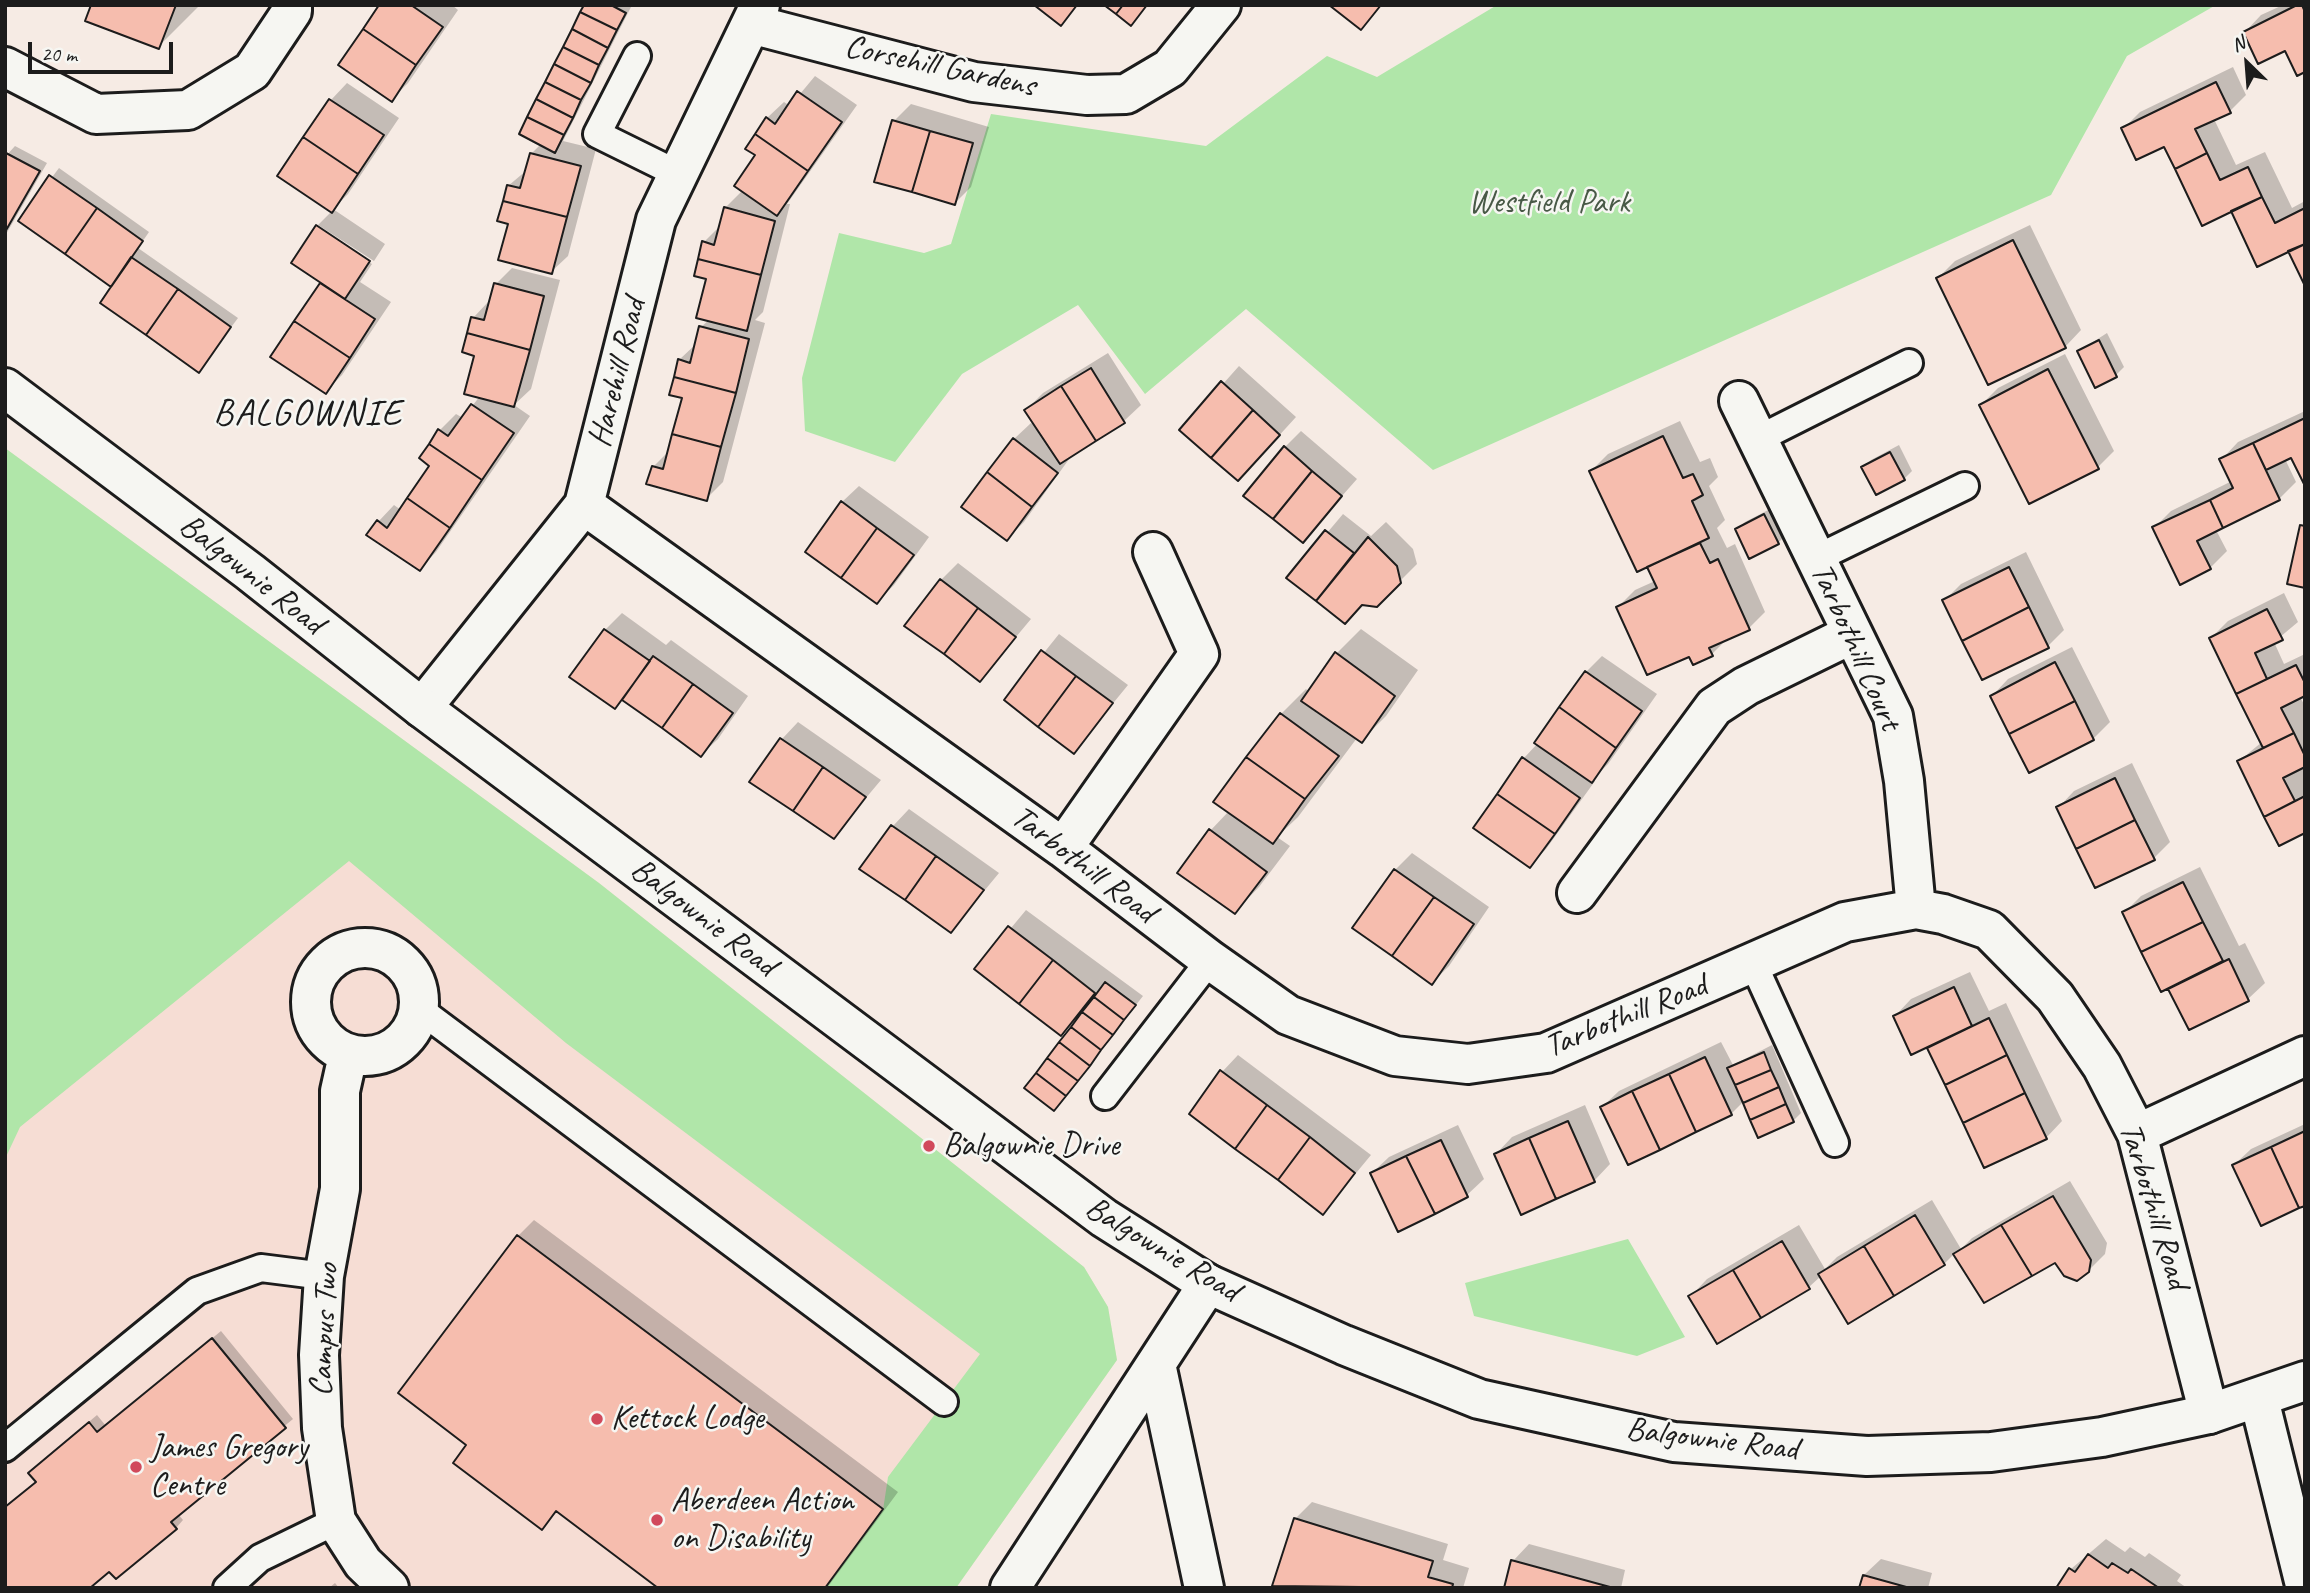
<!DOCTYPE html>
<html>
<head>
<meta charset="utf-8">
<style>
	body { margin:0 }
	#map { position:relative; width:2310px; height:1593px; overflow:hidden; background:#f6ebe4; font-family:Caveat,sans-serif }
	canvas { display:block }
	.frame { position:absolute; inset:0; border:7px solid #1c1c1c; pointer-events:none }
	.north { position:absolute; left:2212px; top:28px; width:70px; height:70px; -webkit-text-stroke:5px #f6f6f2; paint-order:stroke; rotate:335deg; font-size:19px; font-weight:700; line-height:28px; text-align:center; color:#1c1c1c }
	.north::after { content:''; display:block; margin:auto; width:24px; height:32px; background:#1c1c1c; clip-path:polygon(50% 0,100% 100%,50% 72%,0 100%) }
	.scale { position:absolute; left:28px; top:42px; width:145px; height:32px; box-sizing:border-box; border:4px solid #1c1c1c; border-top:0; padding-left:9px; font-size:21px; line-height:24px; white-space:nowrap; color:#1c1c1c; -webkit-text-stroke:5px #f6f6f2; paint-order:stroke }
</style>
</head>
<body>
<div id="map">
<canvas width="2310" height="1593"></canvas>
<div class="frame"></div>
<div class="north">N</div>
<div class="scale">20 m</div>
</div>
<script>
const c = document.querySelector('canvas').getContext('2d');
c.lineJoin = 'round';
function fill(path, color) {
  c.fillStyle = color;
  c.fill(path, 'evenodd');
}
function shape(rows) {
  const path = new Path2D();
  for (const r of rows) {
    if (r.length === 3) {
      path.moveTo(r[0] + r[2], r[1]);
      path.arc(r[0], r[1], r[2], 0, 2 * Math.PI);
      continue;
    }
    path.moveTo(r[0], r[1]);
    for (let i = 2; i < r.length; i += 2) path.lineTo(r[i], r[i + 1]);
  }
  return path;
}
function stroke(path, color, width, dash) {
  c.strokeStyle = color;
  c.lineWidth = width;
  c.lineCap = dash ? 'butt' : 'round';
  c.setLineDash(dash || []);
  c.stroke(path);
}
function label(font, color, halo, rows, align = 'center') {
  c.font = font + ' Caveat,sans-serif';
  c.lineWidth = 5;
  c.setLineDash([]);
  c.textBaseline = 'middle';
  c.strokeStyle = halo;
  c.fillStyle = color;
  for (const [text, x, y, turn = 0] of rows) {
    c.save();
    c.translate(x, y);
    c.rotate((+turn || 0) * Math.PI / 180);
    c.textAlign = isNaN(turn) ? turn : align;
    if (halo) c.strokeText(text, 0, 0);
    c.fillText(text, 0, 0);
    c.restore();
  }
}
const built = shape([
	[5,448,599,883,1084,1267,1108,1307,1117,1360,956,1588,5,1588]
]);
const green = shape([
	[1497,5,2216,5,2127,56,2051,195,1433,470,1246,309,1145,394,1078,305,962,374,895,462,805,431,802,378,839,233,924,253,951,244,991,114,1206,146,1327,56,1377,77],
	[5,448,599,883,1084,1267,1108,1307,1117,1360,956,1588,825,1588,883,1510,888,1477,980,1354,566,1043,349,861,20,1127,5,1159],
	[1628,1239,1685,1337,1637,1356,1474,1316,1465,1283]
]);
const shadow = shape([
	[93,5,200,5,158,47],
	[381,5,452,5,458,10,408,83,392,99],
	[586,5,632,5,563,141,596,149,568,256,551,272,510,222,508,186,527,170,531,154,541,144],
	[2283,5,2305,5,2305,70,2286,49,2245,32,2261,15],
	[2233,67,2246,95,2230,111,2214,119,2236,165,2265,152,2292,208,2305,201,2305,282,2289,249,2232,209,2165,144,2123,129,2140,112],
	[815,76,857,105,787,204,790,204,763,312,755,320,765,323,723,482,706,499,653,467,670,450,684,397,679,360,697,343,701,327,709,320,704,242,721,225,725,208,743,190,758,155,767,118,784,102,790,106],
	[347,83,399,118,348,194,333,209,385,244,374,261,318,225,332,211,279,176,331,100],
	[911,104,989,127,971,187,955,203,894,121],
	[15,146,47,163,5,236,5,157],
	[59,168,149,232,138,248,238,318,199,370,114,286,20,220],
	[318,225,318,229,372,264,360,282,391,302,342,375,326,391,273,356,322,282,293,263],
	[2030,225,2081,330,2065,347,1938,278,1955,261],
	[512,268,560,280,531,389,514,405,530,416,436,552,420,569,378,522,394,505,401,510,432,465,440,430,456,414,463,418,480,396,473,318,489,301,496,284],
	[2107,333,2124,367,2116,375,2079,351],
	[1108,353,1141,405,1124,421,1072,455,1024,522,1007,539,1014,439,1031,423,1038,428,1026,410,1043,393],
	[2065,354,2114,451,2098,467,1981,405,1998,388],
	[1239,366,1296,417,1255,462,1182,430],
	[2305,411,2305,482,2292,456,2285,459,2296,482,2279,499,2216,530,2227,551,2210,568,2154,528,2171,511,2232,481,2222,459,2238,442],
	[1680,421,1700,462,1710,458,1718,477,1709,486,1725,520,1717,528,1727,548,1735,544,1765,612,1749,628,1729,637,1712,654,1618,607,1635,590,1655,581,1591,471,1608,454],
	[1301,431,1357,479,1303,540,1285,447],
	[1899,445,1912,471,1904,479,1864,468,1871,460],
	[859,486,929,537,894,585,877,602,842,502],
	[1772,508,1786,535,1778,543,1737,529,1745,522],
	[1343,514,1371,536,1386,522,1413,549,1417,564,1376,605,1363,603,1345,621,1289,578],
	[2026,552,2064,630,2048,646,1944,601,1961,584],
	[958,563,1031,619,980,680,941,580],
	[2284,593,2298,622,2274,642,2284,664,2305,654,2305,694,2300,697,2305,706,2305,765,2302,766,2305,772,2305,831,2279,844,2239,761,2262,742,2211,638,2228,621],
	[622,613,666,645,671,640,748,696,718,739,701,755,623,699,615,707,605,630],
	[1361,629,1418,670,1386,716,1361,741,1357,738,1298,817,1277,837,1290,846,1259,887,1235,912,1210,831,1229,811,1215,801,1281,714,1306,689,1309,692,1336,654],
	[1059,634,1128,685,1074,751,1006,700],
	[2072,647,2110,722,2093,739,1992,696,2008,679],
	[1602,656,1657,694,1608,764,1593,779,1595,781,1546,849,1530,866,1524,758,1538,743,1586,672],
	[798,722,881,780,834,836,751,781,782,739],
	[2132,763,2170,842,2154,858,2058,808,2074,791],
	[909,809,999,873,951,931,861,869,893,826],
	[1412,853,1489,907,1449,966,1432,983,1395,870],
	[2200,867,2239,946,2245,943,2265,983,2248,999,2189,1028,2169,986,2124,913,2141,896],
	[1026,910,1143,996,1054,1109,1079,1020,1061,1034,977,969],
	[1970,972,1989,1011,2006,1003,2062,1121,2046,1138,1985,1166,1928,1045,1895,1016,1911,999],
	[1721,1042,1733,1065,1772,1045,1801,1113,1793,1121,1744,1101,1731,1114,1602,1107,1619,1091],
	[1238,1055,1371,1155,1323,1213,1222,1072],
	[1585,1105,1610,1164,1594,1181,1496,1154,1512,1137],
	[2305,1124,2305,1203,2234,1165,2251,1149],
	[1458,1125,1484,1179,1467,1195,1399,1229,1372,1173,1389,1157],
	[2070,1181,2107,1243,2105,1254,2088,1271,2055,1261,1984,1301,1955,1253,1944,1264,1821,1276,1809,1287,1717,1342,1691,1296,1707,1279,1799,1225,1825,1269,1837,1257,1932,1200,1961,1249,1972,1238],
	[534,1220,898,1492,827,1588,661,1588,558,1511,542,1527,469,1445,518,1236],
	[221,1331,293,1419,178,1514,183,1520,176,1528,37,1482,38,1465,97,1415,106,1426],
	[1312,1502,1448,1544,1443,1560,1469,1568,1463,1588,1284,1588,1274,1585,1295,1519],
	[2106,1539,2125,1552,2130,1547,2145,1557,2149,1553,2181,1575,2177,1581,2187,1588,2059,1588,2071,1569],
	[1529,1544,1625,1570,1621,1588,1505,1588,1513,1561],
	[1881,1559,1932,1573,1928,1588,1861,1588,1864,1575],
	[335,1583,339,1588,329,1588]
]);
const building = shape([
	[91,5,176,5,159,49,85,21,91,5],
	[379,5,411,5,443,27,416,65,363,29,379,5],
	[584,5,611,5,626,13,617,30,580,12,584,5],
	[1034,5,1077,5,1061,26,1034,5],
	[1104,5,1123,5,1116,14,1104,5],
	[1123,5,1147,5,1131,26,1116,14,1123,5],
	[1329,5,1381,5,1361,30,1329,5],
	[2297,5,2302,5,2305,12,2305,72,2297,76,2285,51,2258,64,2243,32,2297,5],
	[580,12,617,30,608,48,572,29,580,12],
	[363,29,416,65,392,102,338,65,363,29],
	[572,29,608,48,599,65,563,47,572,29],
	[563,47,599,65,591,83,554,64,563,47],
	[554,64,591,83,581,100,545,82,554,64],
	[545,82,581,100,573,118,536,99,545,82],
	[2216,82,2231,113,2195,129,2207,153,2175,169,2164,147,2136,160,2121,128,2216,82],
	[797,91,842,122,808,171,755,134,766,117,775,124,797,91],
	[329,99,384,135,358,174,303,137,329,99],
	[536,99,573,118,564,135,527,117,536,99],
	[527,117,564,135,555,153,519,134,527,117],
	[892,120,930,131,912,192,874,182,892,120],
	[930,131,973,143,955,205,912,192,930,131],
	[755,134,808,171,777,216,734,186,755,155,745,149,755,134],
	[303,137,358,174,332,213,277,176,303,137],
	[6,153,40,171,5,232,5,153,6,153],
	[530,153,581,166,567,217,503,201,507,185,520,188,530,153],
	[2207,153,2220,180,2248,167,2262,197,2202,226,2175,169,2207,153],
	[49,175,97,208,65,254,18,221,49,175],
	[2262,197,2275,223,2305,208,2305,244,2257,267,2231,211,2262,197],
	[503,201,567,217,552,274,498,260,508,224,497,221,503,201],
	[724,207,775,221,761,275,698,259,702,241,714,245,724,207],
	[97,208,143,241,111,287,65,254,97,208],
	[316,225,370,261,345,299,291,263,316,225],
	[2013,240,2066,348,1988,385,1936,278,2013,240],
	[2305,244,2305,286,2288,251,2305,244],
	[131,257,178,289,146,335,100,303,131,257],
	[698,259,761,275,747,331,696,318,706,279,694,276,698,259],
	[320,283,375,319,350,358,294,321,320,283],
	[494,283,544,296,530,350,467,333,471,317,484,320,494,283],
	[178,289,231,327,199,373,146,335,178,289],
	[294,321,350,358,326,394,270,357,294,321],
	[699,326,749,339,736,393,674,377,678,359,690,363,699,326],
	[467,333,530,350,514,407,464,394,474,356,462,352,467,333],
	[2099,340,2117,377,2095,388,2077,351,2099,340],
	[1091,368,1125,423,1096,441,1061,386,1091,368],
	[2048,369,2099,469,2029,504,1979,405,2048,369],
	[674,377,736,393,721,447,672,434,682,398,669,395,674,377],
	[1221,381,1253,410,1211,458,1179,430,1221,381],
	[1061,386,1096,441,1060,464,1024,410,1061,386],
	[471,404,514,433,482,480,429,444,438,429,448,436,471,404],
	[1253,410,1280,435,1238,481,1211,458,1253,410],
	[2305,418,2305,486,2291,458,2266,470,2253,443,2305,418],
	[672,434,721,447,707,501,646,484,652,466,663,469,672,434],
	[1663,436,1683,478,1693,474,1703,495,1692,501,1709,538,1637,572,1589,471,1663,436],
	[1013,438,1058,473,1032,507,987,472,1013,438],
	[2253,443,2280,500,2223,528,2210,500,2233,488,2219,459,2253,443],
	[429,444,482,480,450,528,407,498,429,466,419,458,429,444],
	[1284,446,1312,471,1273,519,1243,496,1284,446],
	[1890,452,1905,480,1876,495,1861,467,1890,452],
	[1312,471,1342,496,1303,543,1273,519,1312,471],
	[987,472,1032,507,1007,541,961,507,987,472],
	[407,498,450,528,420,571,366,535,377,520,387,528,407,498],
	[2210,500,2223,528,2197,541,2211,569,2180,585,2152,527,2210,500],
	[841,501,877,528,841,578,805,552,841,501],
	[1764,514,1779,544,1749,559,1735,529,1764,514],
	[2300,525,2305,526,2305,588,2287,584,2300,525],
	[877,528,914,555,877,604,841,578,877,528],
	[1325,530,1354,553,1316,601,1286,578,1325,530],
	[1368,537,1397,566,1401,583,1377,607,1362,605,1345,624,1316,601,1368,537],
	[1700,543,1710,563,1718,559,1750,630,1709,648,1713,656,1693,665,1689,657,1647,675,1616,607,1657,588,1647,567,1700,543],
	[2009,567,2029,607,1962,641,1942,600,2009,567],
	[940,579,978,608,944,654,904,626,940,579],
	[2029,607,2049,648,1982,680,1962,641,2029,607],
	[978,608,1016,637,980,682,944,654,978,608],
	[2267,609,2283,640,2255,653,2267,679,2236,694,2209,638,2267,609],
	[604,629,650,661,615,709,569,677,604,629],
	[1041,650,1076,676,1038,727,1004,700,1041,650],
	[1335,652,1395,696,1362,743,1301,701,1335,652],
	[653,656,693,684,662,728,622,700,653,656],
	[2055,662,2075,701,2009,734,1990,696,2055,662],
	[2296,665,2305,683,2305,696,2281,708,2294,733,2263,748,2236,694,2296,665],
	[1585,671,1642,711,1616,748,1559,707,1585,671],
	[1076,676,1113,703,1074,754,1038,727,1076,676],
	[693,684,733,713,701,757,662,728,693,684],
	[2075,701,2094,740,2029,773,2009,734,2075,701],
	[1559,707,1616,748,1592,783,1534,743,1559,707],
	[1280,713,1339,756,1305,799,1246,757,1280,713],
	[2294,733,2305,756,2305,767,2283,778,2295,801,2264,817,2237,761,2294,733],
	[780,738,823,767,793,811,749,782,780,738],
	[1246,757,1305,799,1273,844,1213,802,1246,757],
	[1522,757,1580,798,1555,834,1497,794,1522,757],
	[823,767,866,797,834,839,793,811,823,767],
	[2115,778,2135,820,2076,849,2056,807,2115,778],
	[1497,794,1555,834,1530,868,1473,828,1497,794],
	[2305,796,2305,833,2279,846,2264,817,2305,796],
	[2135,820,2155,860,2095,888,2076,849,2135,820],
	[891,825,936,856,905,900,859,869,891,825],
	[1209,829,1267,872,1235,914,1177,873,1209,829],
	[936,856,984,890,951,933,905,900,936,856],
	[1394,869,1434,897,1392,956,1352,928,1394,869],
	[2183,882,2203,922,2141,952,2122,912,2183,882],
	[1434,897,1474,924,1432,985,1392,956,1434,897],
	[2203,922,2223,961,2161,992,2141,952,2203,922],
	[1008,926,1053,960,1019,1004,974,969,1008,926],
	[2229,959,2249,1001,2189,1030,2168,989,2229,959],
	[1053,960,1095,993,1061,1036,1019,1004,1053,960],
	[1105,982,1136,1005,1124,1020,1094,997,1105,982],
	[1954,987,1972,1026,1911,1055,1893,1016,1954,987],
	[1094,997,1124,1020,1113,1035,1082,1012,1094,997],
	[1082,1012,1113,1035,1101,1050,1071,1027,1082,1012],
	[1989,1018,2007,1055,1945,1085,1927,1048,1989,1018],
	[1071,1027,1101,1050,1090,1066,1059,1042,1071,1027],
	[1059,1042,1090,1066,1078,1081,1047,1058,1059,1042],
	[1764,1052,1771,1070,1735,1085,1727,1068,1764,1052],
	[2007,1055,2025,1093,1963,1123,1945,1085,2007,1055],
	[1705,1057,1732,1115,1696,1132,1669,1074,1705,1057],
	[1047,1058,1078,1081,1066,1096,1036,1073,1047,1058],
	[1220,1070,1267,1105,1235,1149,1189,1114,1220,1070],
	[1771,1070,1779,1087,1743,1103,1735,1085,1771,1070],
	[1036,1073,1066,1096,1054,1111,1024,1088,1036,1073],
	[1669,1074,1696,1132,1660,1150,1632,1091,1669,1074],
	[1779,1087,1786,1104,1750,1120,1743,1103,1779,1087],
	[1632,1091,1660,1150,1628,1165,1600,1107,1632,1091],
	[2025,1093,2047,1139,1984,1168,1963,1123,2025,1093],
	[1786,1104,1794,1122,1758,1138,1750,1120,1786,1104],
	[1267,1105,1310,1137,1278,1180,1235,1149,1267,1105],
	[1568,1121,1595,1182,1556,1199,1529,1138,1568,1121],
	[2305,1131,2305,1206,2299,1208,2271,1147,2305,1131],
	[1310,1137,1355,1173,1323,1215,1278,1180,1310,1137],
	[1529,1138,1556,1199,1521,1215,1494,1154,1529,1138],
	[1441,1140,1468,1197,1435,1214,1406,1156,1441,1140],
	[2271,1147,2299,1208,2261,1226,2232,1165,2271,1147],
	[1406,1156,1435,1214,1398,1232,1370,1173,1406,1156],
	[2053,1196,2091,1260,2089,1272,2077,1281,2064,1276,2055,1263,2032,1276,2001,1225,2053,1196],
	[1915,1215,1945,1265,1894,1296,1864,1246,1915,1215],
	[2001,1225,2032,1276,1984,1303,1953,1254,2001,1225],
	[517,1235,883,1509,825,1588,658,1588,556,1511,542,1530,453,1463,466,1445,398,1393,517,1235],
	[1782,1241,1810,1289,1761,1318,1733,1270,1782,1241],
	[1864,1246,1894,1296,1848,1324,1818,1274,1864,1246],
	[1733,1270,1761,1318,1717,1344,1688,1296,1733,1270],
	[212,1338,286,1428,171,1522,177,1529,116,1579,109,1572,90,1588,5,1588,5,1507,36,1482,28,1473,89,1422,97,1432,212,1338],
	[1294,1518,1433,1561,1428,1577,1453,1584,1452,1588,1272,1586,1294,1518],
	[2088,1554,2108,1568,2112,1563,2128,1573,2131,1569,2159,1588,2056,1588,2069,1568,2075,1572,2088,1554],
	[1511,1560,1610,1587,1609,1588,1504,1588,1511,1560],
	[1863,1575,1910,1588,1859,1588,1863,1575]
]);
const lane = shape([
	[637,56,597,134,678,174],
	[1758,439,1909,363],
	[1815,559,1965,486],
	[1753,963,1835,1143],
	[419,1009,944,1402],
	[1105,1096,1210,960],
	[5,1448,197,1291,261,1268,324,1276],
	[227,1588,260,1558,336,1521]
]);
const street = shape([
	[751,24,974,82,1087,95,1126,94,1170,68,1221,5],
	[5,67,96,114,188,110,252,71,292,11,292,5],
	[1739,401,1893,716,1904,781,1916,909],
	[584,505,1063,848,1210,960,1288,1015,1395,1056,1468,1064,1546,1053,1845,922,1916,909,1943,914,1989,930,2055,997,2102,1066,2137,1134,2209,1414],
	[422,708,584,505,656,220,760,5],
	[1063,848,1199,654,1153,552],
	[1577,893,1714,707,1746,686,1852,634],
	[365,1002,54],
	[348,1055,340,1091,340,1189,324,1276,319,1355,322,1428,336,1521,363,1563,389,1588],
	[2137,1134,2305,1056],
	[1156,1364,1204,1588],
	[2259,1399,2305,1585],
	[1010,1588,1208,1284]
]);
const secondary = shape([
	[5,388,250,572,422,708,1104,1218,1208,1284,1344,1345,1479,1399,1674,1442,1867,1456,1991,1452,2102,1437,2209,1414,2305,1381]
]);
const markers = [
	[929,1146,7,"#d1495b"],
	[597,1419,7,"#d1495b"],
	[136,1467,7,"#d1495b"],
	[657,1520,7,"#d1495b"]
];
const streetNames = [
	["Corsehill Gardens",940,67,12],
	["Harehill Road",618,373,-76],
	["Balgownie Road",251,575,38],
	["Tarbothill Court",1855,647,66],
	["Tarbothill Road",1083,865,37],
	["Balgownie Road",703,918,37],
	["Tarbothill Road",1626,1017,-22],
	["Tarbothill Road",2153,1206,73],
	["Balgownie Road",1162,1250,31],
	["Campus Two",325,1330,-87],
	["Balgownie Road",1712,1440,7]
];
const parkNames = [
	["Westfield Park",1549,203]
];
const poiNames = [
	["Balgownie Drive",943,1146],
	["Kettock Lodge",611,1419],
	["James Gregory",150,1448],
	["Centre",150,1486],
	["Aberdeen Action",671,1501],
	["on Disability",671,1539]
];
const quarterNames = [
	["BALGOWNIE",308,414]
];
fill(built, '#f6ddd4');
fill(green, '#b0e6a9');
fill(shadow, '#0003');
fill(building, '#f6bdae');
stroke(building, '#1c1c1c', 2);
stroke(lane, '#1c1c1c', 32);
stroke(street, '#1c1c1c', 44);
stroke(secondary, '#1c1c1c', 44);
stroke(lane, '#f6f6f2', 26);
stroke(street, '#f6f6f2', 38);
stroke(secondary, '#f6f6f2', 38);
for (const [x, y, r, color] of markers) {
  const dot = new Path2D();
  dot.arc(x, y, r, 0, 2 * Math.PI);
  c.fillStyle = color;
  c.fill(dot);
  stroke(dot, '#f6f6f2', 2.5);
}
label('33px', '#1c1c1c', '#f6f6f2', streetNames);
label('33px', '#485946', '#f6f6f2', parkNames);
label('33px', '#1c1c1c', '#f6f6f2', poiNames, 'left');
c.letterSpacing = '2px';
label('37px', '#1c1c1c', '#f6f6f2', quarterNames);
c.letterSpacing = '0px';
</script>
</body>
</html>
